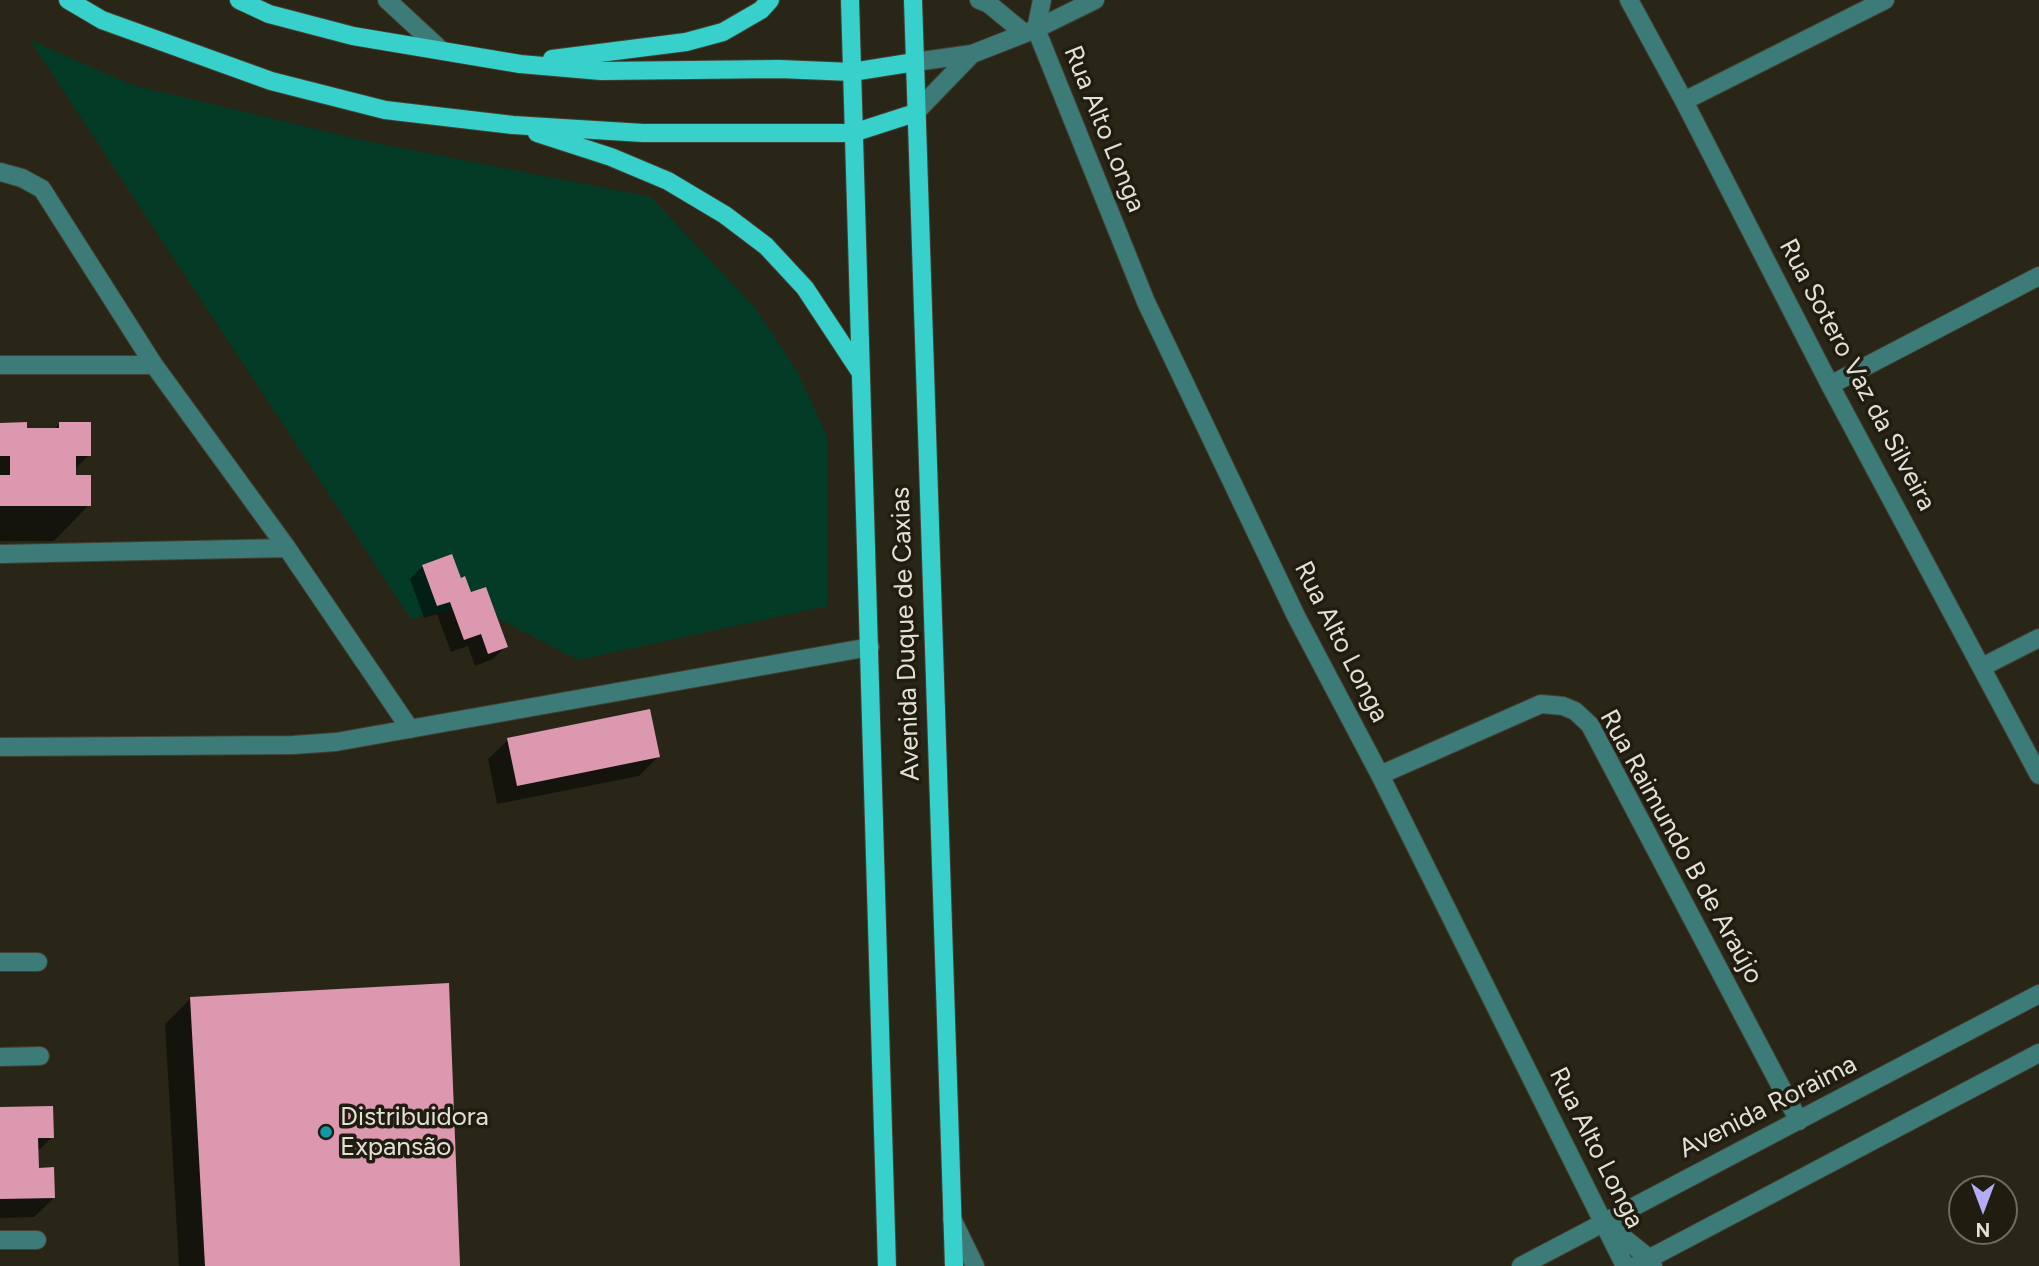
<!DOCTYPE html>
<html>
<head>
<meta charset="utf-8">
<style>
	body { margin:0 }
	#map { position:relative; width:2039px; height:1266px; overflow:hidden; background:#292618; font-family:Figtree,sans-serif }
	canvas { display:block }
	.north { position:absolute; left:1948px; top:1175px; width:70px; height:70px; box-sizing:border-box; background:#201c0f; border:2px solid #6e6a5f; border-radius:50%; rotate:180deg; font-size:19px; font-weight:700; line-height:28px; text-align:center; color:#e3e0d8 }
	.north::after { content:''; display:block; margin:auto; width:24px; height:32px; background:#b5acf8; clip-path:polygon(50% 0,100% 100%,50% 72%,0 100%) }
</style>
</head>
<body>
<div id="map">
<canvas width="2039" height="1266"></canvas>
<div class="north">N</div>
</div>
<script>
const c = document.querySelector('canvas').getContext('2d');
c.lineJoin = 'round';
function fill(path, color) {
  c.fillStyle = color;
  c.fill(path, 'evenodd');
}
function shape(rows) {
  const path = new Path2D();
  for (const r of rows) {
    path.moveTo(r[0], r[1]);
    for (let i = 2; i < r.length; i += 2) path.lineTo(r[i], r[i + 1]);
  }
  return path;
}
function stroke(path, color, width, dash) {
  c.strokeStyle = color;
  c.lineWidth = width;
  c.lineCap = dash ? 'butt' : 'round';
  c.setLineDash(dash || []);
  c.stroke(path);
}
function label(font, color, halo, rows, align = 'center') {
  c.font = font + ' Figtree,sans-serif';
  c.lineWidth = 7;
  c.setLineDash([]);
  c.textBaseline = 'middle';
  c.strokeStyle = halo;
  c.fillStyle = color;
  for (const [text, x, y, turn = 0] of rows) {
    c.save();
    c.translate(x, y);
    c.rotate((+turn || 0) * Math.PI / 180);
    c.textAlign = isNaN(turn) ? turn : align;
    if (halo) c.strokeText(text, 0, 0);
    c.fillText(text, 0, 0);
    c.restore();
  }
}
const green = shape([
	[30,40,132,85,362,140,651,197,756,309,798,373,827,436,827,606,578,660,472,605,411,619]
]);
const shadow = shape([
	[0,424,25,430,53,430,59,424,89,455,74,470,89,505,54,541,0,541],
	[423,566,460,580,506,646,493,659,475,666,468,646,451,652,437,614,424,618,410,579],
	[508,740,658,757,639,776,497,804,488,759],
	[190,999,459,1266,179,1266,165,1024],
	[0,1109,52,1137,37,1152,37,1170,54,1198,34,1217,0,1218]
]);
const building = shape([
	[27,422,27,428,59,428,59,422,91,422,91,456,76,456,76,475,91,475,91,506,0,506,0,475,10,475,10,456,0,456,0,423],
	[452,554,461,578,465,576,471,592,486,587,508,647,488,654,481,634,464,640,450,602,437,606,422,565],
	[650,709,660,757,517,786,507,738],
	[449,983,460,1266,205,1266,190,997],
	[53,1106,54,1138,38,1138,39,1168,54,1167,55,1198,0,1199,0,1107]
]);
const minor = shape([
	[387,0,440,49],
	[979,0,989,4,1024,33],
	[1629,0,1684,101,1830,385,2039,775],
	[1036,29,1146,302,1296,616,1380,775,1625,1266],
	[1036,29,1042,0],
	[915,62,972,54,1036,29,1095,0],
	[1684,101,1885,0],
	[915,113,972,54],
	[0,172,22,178,42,189,154,365,287,548,410,729],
	[0,365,154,365],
	[1830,385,2039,276],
	[0,554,287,548],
	[1982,667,2039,638],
	[0,747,293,745,336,742,870,647],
	[1380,775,1541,704,1563,706,1575,711,1590,725,1799,1121],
	[0,962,38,962],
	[0,1057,40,1056],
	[952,1219,975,1266],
	[1609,1226,1650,1259,1653,1266],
	[0,1240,37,1240],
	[1521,1266,2039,994],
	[1635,1266,2039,1053]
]);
const major = shape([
	[68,0,102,20,271,81,385,110,513,125,643,133,853,133,915,113],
	[239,0,269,14,353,36,520,64,601,71,779,69,852,72,915,62],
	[850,0,887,1266],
	[913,0,954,1266],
	[552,59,686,42,723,32,761,10,770,0],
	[537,133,611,157,668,181,725,215,766,246,805,288,861,373]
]);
const markers = [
	[326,1132,7,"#0f9aa8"]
];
const streetNames = [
	["Rua Alto Longa",1104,129,68],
	["Rua Sotero Vaz da Silveira",1857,375,62],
	["Avenida Duque de Caxias",906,634,-92],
	["Rua Alto Longa",1341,642,63],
	["Rua Raimundo B de Araújo",1681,847,61],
	["Avenida Roraima",1768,1107,-27],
	["Rua Alto Longa",1596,1148,63]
];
const poiNames = [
	["Distribuidora",340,1117],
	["Expansão",340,1147]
];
fill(green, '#033b26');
fill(shadow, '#0007');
fill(building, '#db98ae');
stroke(minor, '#434033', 20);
stroke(major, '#434033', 20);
stroke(minor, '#3c7b78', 18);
stroke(major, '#37d0cb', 18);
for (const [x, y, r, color] of markers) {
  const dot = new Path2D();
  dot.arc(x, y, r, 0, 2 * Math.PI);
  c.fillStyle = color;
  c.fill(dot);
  stroke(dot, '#201c0f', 2.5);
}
label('26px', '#e3e0d8', '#201c0f', streetNames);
label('26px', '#e3e0d8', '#201c0f', poiNames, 'left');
</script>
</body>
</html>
